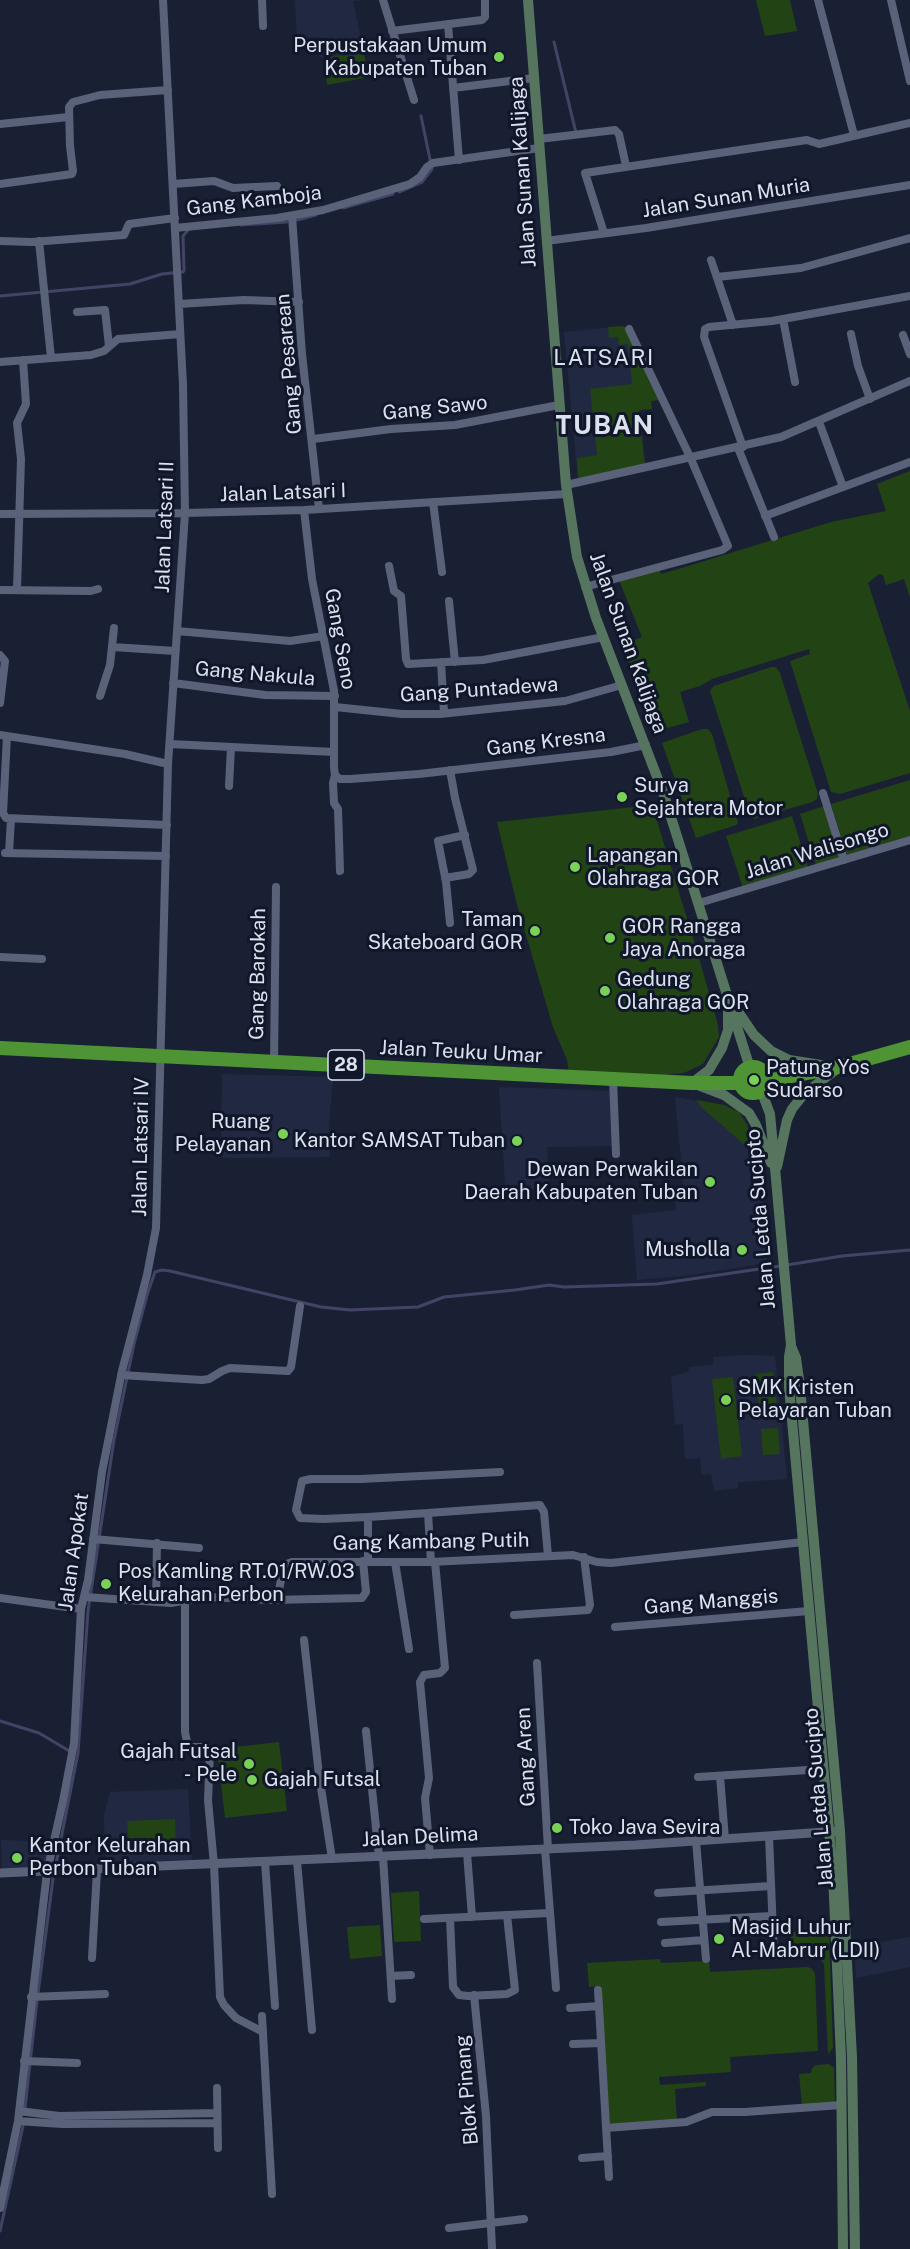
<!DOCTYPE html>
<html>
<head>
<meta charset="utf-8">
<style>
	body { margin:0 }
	canvas { display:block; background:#1a2034 }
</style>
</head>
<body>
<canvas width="910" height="2249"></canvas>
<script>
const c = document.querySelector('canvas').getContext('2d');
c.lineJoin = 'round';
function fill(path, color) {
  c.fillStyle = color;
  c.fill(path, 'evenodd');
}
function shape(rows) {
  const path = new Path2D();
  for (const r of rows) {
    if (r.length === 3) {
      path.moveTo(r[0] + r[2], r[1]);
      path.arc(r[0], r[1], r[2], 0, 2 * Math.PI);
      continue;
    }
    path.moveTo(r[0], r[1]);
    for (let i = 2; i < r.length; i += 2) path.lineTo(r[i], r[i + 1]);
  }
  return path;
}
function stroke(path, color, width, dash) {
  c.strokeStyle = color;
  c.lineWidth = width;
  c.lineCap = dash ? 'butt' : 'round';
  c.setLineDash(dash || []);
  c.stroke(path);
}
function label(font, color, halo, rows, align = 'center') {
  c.font = font + ' "Public Sans",sans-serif';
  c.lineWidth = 6;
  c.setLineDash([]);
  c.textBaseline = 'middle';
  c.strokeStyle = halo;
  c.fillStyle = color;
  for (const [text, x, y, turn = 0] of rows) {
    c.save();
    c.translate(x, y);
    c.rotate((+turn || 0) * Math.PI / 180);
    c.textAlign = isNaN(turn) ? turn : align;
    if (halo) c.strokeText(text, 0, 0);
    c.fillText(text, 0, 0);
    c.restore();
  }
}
const built = shape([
	[295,0,363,0,353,1,369,77,327,85,325,57,319,57,318,37,297,38],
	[624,326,652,383,637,385,645,465,578,479,564,332],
	[222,1074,333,1077,329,1123,330,1157,223,1158,221,1127],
	[499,1087,612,1091,613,1146,547,1147,550,1190,528,1189,528,1197,506,1198],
	[675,1097,724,1105,739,1112,745,1120,760,1164,767,1263,690,1275,637,1280,632,1215,676,1210,675,1190,684,1189],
	[744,1355,775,1356,787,1479,738,1482,738,1488,714,1491,711,1474,702,1475,700,1458,685,1459,683,1424,675,1425,671,1377,690,1371,689,1367,713,1365,713,1357],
	[188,1789,192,1862,105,1866,104,1815,110,1792],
	[1,1840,51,1842,44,1866,42,1868,2,1870],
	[910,1937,910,1967,856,1978,854,1938,865,1945]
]);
const green = shape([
	[756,0,790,0,797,31,765,36],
	[364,54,369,77,327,85,325,57],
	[624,326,660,400,651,401,652,409,639,410,645,465,578,479,577,458,597,455,590,389,632,384,628,344,619,345,618,337,609,338,608,327],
	[910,471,910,597,904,579,886,585,883,575,879,574,868,583,910,711,910,773,840,794,831,792,790,661,810,654,809,649,712,679,700,686,680,692,689,722,656,731,622,645,642,637,619,580,659,569,661,574,682,568,831,522,886,511,877,484],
	[771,667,776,667,780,673,818,794,817,799,812,802,754,819,750,815,710,691,714,686],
	[702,729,708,729,712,734,738,823,736,825,696,838,662,743],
	[910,780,910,836,847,855,831,804],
	[652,805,697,951,718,1025,719,1037,703,1064,684,1073,663,1075,569,1073,567,1060,553,1027,516,901,497,822],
	[824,806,841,857,816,865,800,814],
	[792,816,808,867,743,888,726,836],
	[697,1100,724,1105,739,1112,747,1125,756,1150,747,1147,740,1141,700,1106],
	[773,1372,777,1406,759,1408,756,1374],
	[733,1377,742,1456,721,1459,712,1379],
	[778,1428,780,1454,763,1455,761,1429],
	[279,1742,287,1811,225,1818,217,1749],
	[175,1819,176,1847,129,1849,127,1821],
	[419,1891,421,1941,394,1942,391,1893],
	[380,1925,382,1956,350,1959,347,1927],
	[829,1930,833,2048,828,2054,824,1964,818,1957,791,1957,790,1932],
	[660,1959,661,1963,709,1961,710,1972,808,1967,812,1969,815,1974,818,2051,730,2057,731,2072,659,2077,660,2085,706,2082,706,2086,675,2089,677,2121,609,2126,600,1986,589,1987,587,1963],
	[829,2064,834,2068,835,2103,802,2105,799,2074,811,2073,812,2068,816,2065]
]);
const stream = shape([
	[554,42,576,133],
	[399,192,422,182,432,169,421,116],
	[343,208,393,194],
	[297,220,316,215],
	[241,225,287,222],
	[0,296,130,284,162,274,183,272,184,270,183,236,189,229],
	[787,1265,842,1256,910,1250],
	[0,1721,39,1733,71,1752],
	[38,1993,53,1879,78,1753,88,1611,114,1440,134,1344,147,1295,155,1272,162,1270,170,1271,321,1307,350,1310,418,1307,444,1297,515,1290,549,1285,564,1287,657,1284,780,1266],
	[25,2108,37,2001],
	[0,2231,23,2126]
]);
const minor = shape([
	[262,0,263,26],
	[383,0,414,100],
	[818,0,854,135],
	[891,0,910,81],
	[448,24,459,160],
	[392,31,482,20,485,17,485,0],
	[453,88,534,78],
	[0,124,69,117],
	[539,139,615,130,619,134,626,166],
	[0,184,72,174,73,171,70,146,69,107,73,102,100,95,168,90],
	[173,184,214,181,233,188,277,186],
	[292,216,302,354,319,509],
	[175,228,277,218,323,210,410,184,420,177,427,167,433,163,539,148],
	[604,233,585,173,807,140,819,144,910,123],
	[0,241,32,242,124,235,129,224,175,218],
	[39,241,51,358],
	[546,241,646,228,910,185],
	[711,260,733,325],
	[717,277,801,268,910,238],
	[179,304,244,300,299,302],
	[77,312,105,310,109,346],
	[783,319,795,382],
	[851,334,858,366,870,399],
	[903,335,910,354],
	[0,362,91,355,104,351,118,339,180,334],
	[313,439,391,429,455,425,559,405],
	[743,447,704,337,705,329,709,327,772,321,910,296],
	[738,448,774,537],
	[566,485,781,437,910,381],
	[843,487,910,462],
	[433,502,442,572],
	[304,510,312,579,334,691,334,768,335,775,333,783,334,803,338,809,340,871],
	[0,514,185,513,304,510,567,494],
	[765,516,843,487,819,422],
	[389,566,394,591,401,596,406,659,408,664,483,660,604,637],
	[585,587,722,550,728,546,691,459,629,329],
	[0,590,91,591,98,589],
	[17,590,21,459,17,423,26,404,23,360],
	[449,601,455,662],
	[177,631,290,641,324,636],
	[112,647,175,651],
	[0,655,5,661,0,703],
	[441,662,444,713],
	[173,683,265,695,335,696],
	[100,696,110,665,114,628],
	[335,707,402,714,440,714,565,701,622,685],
	[0,735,125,754,168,764],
	[7,736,3,813,6,818,167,825],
	[170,744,334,752],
	[335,775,340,779,350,779,419,774,611,752,646,745],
	[229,786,231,747],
	[823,793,844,860],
	[5,853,166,856],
	[9,853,11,819],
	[445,878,469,874,473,870,455,798,450,770],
	[699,903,910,840],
	[450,923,446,882,438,841,465,835],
	[0,957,42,959],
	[274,1062,276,887],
	[613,1079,616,1154],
	[121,1375,202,1380,209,1379,222,1371,230,1368,288,1371,291,1367,300,1306],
	[428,1513,540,1505,544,1512,548,1556],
	[368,1517,428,1513,431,1562],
	[93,1539,199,1548],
	[368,1561,368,1517,323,1519,300,1518,296,1510,302,1481,311,1479,361,1479,500,1472],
	[395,1562,409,1649],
	[85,1597,171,1603,206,1597,271,1600,278,1595,284,1565,292,1562,431,1562,573,1555,597,1562,611,1563,803,1542],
	[0,1598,81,1609],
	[271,1600,362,1598,366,1592,363,1561],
	[185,1601,185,1732,188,1747,207,1747,210,1751,208,1800,214,1865,220,1997,224,2005,236,2018,263,2032],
	[156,1602,157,1543],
	[514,1615,588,1610,590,1605,584,1557],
	[615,1627,809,1611],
	[304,1640,319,1775,332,1859],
	[537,1663,548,1849],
	[366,1731,379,1857],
	[720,1776,725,1839],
	[698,1777,824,1769],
	[769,1836,774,1956],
	[696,1841,706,1959],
	[545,1849,556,1988],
	[467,1853,472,1917],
	[430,1855,425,1798,429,1778,420,1682,424,1675,440,1673,445,1668,435,1562],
	[383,1857,392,1999],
	[297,1861,312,2030],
	[265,1862,275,2006],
	[658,1893,771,1886],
	[450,1918,453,1987,459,1995,468,1996,507,1994,515,1990,507,1915],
	[424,1919,550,1913],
	[661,1922,772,1916],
	[665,1943,704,1940],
	[92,1958,97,1870],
	[391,1976,411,1975],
	[598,1990,609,2177],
	[474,1995,486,2116,492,2249],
	[31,1997,105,1994],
	[570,2008,599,2006],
	[262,2016,272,2194],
	[573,2044,601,2043],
	[24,2061,77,2063],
	[217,2088,218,2148],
	[19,2111,59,2116,217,2113],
	[18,2121,62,2124,217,2123],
	[606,2128,686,2122,712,2112,745,2112,841,2105],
	[582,2158,608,2156],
	[0,2208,18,2121,47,1872,63,1801,74,1743,81,1609,88,1580,102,1472,122,1371,147,1275,156,1228,168,764,185,513,183,385,163,0],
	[449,2228,524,2219]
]);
const tertiary = shape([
	[0,1873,636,1845,840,1831]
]);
const secondary = shape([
	[528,0,566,485,577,557,596,618,664,795,750,1068],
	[735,1007,754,1035,771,1051,789,1060,827,1066],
	[692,1083,709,1070,722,1048,728,1030,728,1009],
	[698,1085,724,1095,749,1113,756,1125,771,1163],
	[761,1090,770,1114,776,1179,791,1345,789,1357,789,1387,833,1874,841,2058,843,2249],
	[777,1167,787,1120,792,1109,804,1094,838,1068],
	[791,1346,796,1358,800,1387,840,1831,852,2057,855,2249]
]);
const trunk = shape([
	[0,1048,692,1083,741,1083],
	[753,1080,13],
	[766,1081,839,1067,910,1047]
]);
const markers = [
	[499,57,6,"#7ad157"],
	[622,797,6,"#7ad157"],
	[575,867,6,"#7ad157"],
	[535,931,6,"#7ad157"],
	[610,938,6,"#7ad157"],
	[605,991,6,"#7ad157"],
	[754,1080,6,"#7ad157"],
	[283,1134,6,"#7ad157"],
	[517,1141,6,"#7ad157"],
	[710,1182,6,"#7ad157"],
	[742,1250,6,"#7ad157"],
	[726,1400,6,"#7ad157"],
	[106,1584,6,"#7ad157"],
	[249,1764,6,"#7ad157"],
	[252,1780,6,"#7ad157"],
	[557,1828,6,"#7ad157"],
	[17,1858,6,"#7ad157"],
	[719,1939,6,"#7ad157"]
];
const shields = [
	[346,1065,36]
];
const shieldNames = [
	["28",346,1065]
];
const poiNames = [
	["Perpustakaan Umum",487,46,"right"],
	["Kabupaten Tuban",487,69,"right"],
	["Surya",634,786],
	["Sejahtera Motor",634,809],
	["Lapangan",587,856],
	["Olahraga GOR",587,879],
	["Taman",523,920,"right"],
	["Skateboard GOR",523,943,"right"],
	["GOR Rangga",622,927],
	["Jaya Anoraga",622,950],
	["Gedung",617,980],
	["Olahraga GOR",617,1003],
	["Patung Yos",766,1068],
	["Sudarso",766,1091],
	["Ruang",271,1122,"right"],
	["Pelayanan",271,1145,"right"],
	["Kantor SAMSAT Tuban",505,1141,"right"],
	["Dewan Perwakilan",698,1170,"right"],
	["Daerah Kabupaten Tuban",698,1193,"right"],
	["Musholla",730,1250,"right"],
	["SMK Kristen",738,1388],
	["Pelayaran Tuban",738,1411],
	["Pos Kamling RT.01/RW.03",118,1572],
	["Kelurahan Perbon",118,1595],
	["Gajah Futsal",237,1752,"right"],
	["- Pele",237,1775,"right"],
	["Gajah Futsal",264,1780],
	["Toko Java Sevira",569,1828],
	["Kantor Kelurahan",29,1846],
	["Perbon Tuban",29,1869],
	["Masjid Luhur",731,1928],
	["Al-Mabrur (LDII)",731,1951]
];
const streetNames = [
	["Jalan Sunan Kalijaga",523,172,-94],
	["Jalan Sunan Muria",726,198,-9],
	["Gang Kamboja",254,201,-7],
	["Gang Pesarean",289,364,-95],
	["Gang Sawo",435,408,-6],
	["Jalan Latsari I",283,493,-2],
	["Jalan Latsari II",165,527,-88],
	["Gang Seno",340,639,80],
	["Jalan Sunan Kalijaga",628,643,70],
	["Gang Nakula",255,674,5],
	["Gang Puntadewa",479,690,-4],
	["Gang Kresna",546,742,-7],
	["Jalan Walisongo",817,851,-17],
	["Gang Barokah",258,974,-89],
	["Jalan Teuku Umar",461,1052,3],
	["Jalan Latsari IV",141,1147,-89],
	["Jalan Letda Sucipto",761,1219,-95],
	["Gang Kambang Putih",431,1542,-1],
	["Jalan Apokat",74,1552,-82],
	["Gang Manggis",711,1602,-5],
	["Gang Aren",526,1757,-93],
	["Jalan Letda Sucipto",819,1798,-95],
	["Jalan Delima",420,1837,-3],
	["Blok Pinang",467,2090,-95]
];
const quarterNames = [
	["LATSARI",604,358]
];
const districtNames = [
	["TUBAN",605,426]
];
fill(built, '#212942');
fill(green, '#224314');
stroke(stream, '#434465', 3);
stroke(minor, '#5a6279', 8);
stroke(tertiary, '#5a6279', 9);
stroke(secondary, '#56755f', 10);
stroke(trunk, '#4f9434', 14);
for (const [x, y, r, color] of markers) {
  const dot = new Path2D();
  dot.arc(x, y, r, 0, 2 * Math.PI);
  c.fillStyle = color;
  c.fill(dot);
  stroke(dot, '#11172a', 2);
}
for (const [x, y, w] of shields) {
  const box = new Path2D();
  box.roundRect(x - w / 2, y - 15, w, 30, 4.5);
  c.fillStyle = '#11172a';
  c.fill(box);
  stroke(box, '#dce1ee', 1.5);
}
label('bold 18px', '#dce1ee', null, shieldNames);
label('20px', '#dce1ee', '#11172a', poiNames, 'left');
label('20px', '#dce1ee', '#11172a', streetNames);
c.letterSpacing = '1.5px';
label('22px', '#dce1ee', '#11172a', quarterNames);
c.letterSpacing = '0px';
c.letterSpacing = '1.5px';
label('bold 26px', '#dce1ee', '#11172a', districtNames);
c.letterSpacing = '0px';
</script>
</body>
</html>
